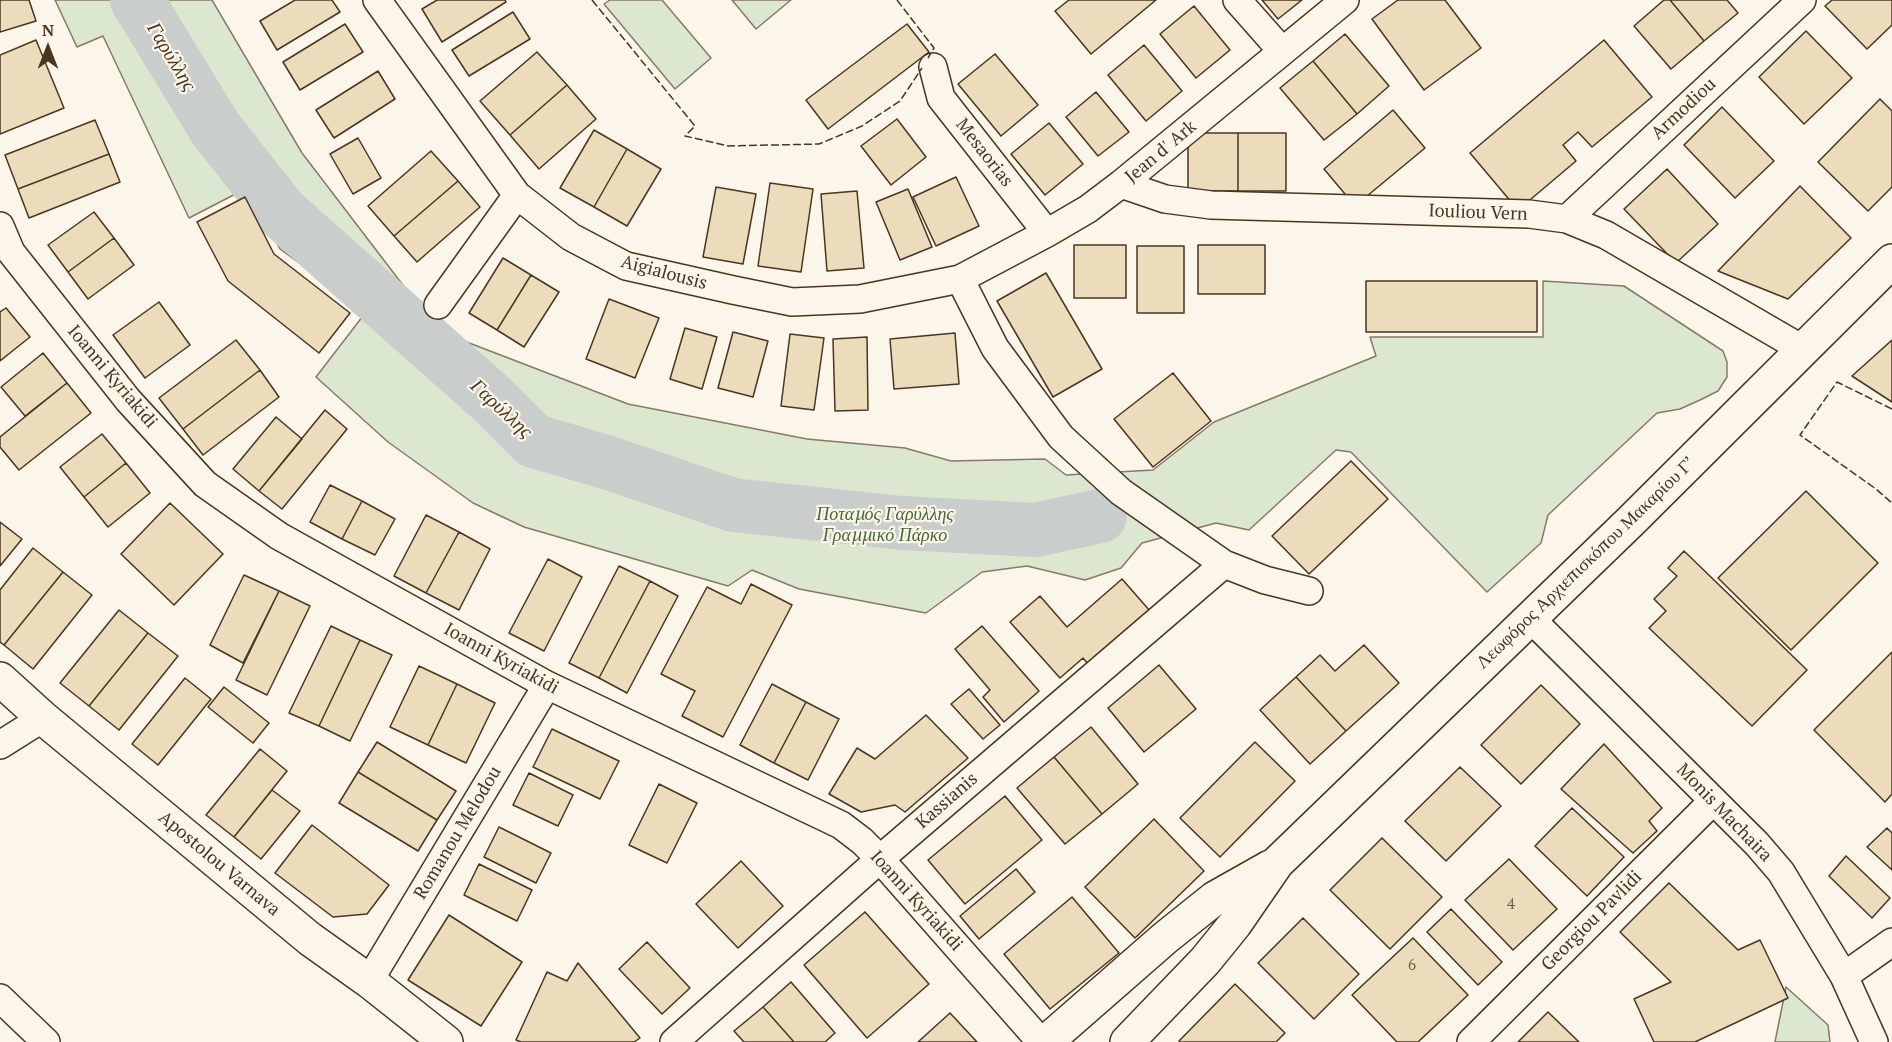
<!DOCTYPE html>
<html>
<head>
<meta charset="utf-8">
<style>
	body { margin:0 }
	#map { position:relative; width:1892px; height:1042px; overflow:hidden; background:#fbf6e9; font-family:"PT Serif",serif }
	canvas { display:block }
	.north { position:absolute; left:18px; top:18px; width:60px; height:60px; -webkit-text-stroke:4px #fbf6e9; paint-order:stroke; rotate:0deg; font-size:16px; font-weight:700; line-height:24px; text-align:center; color:#4a3520 }
	.north::after { content:''; display:block; margin:auto; width:21px; height:27px; background:#4a3520; clip-path:polygon(50% 0,100% 100%,50% 72%,0 100%) }
</style>
</head>
<body>
<div id="map">
<canvas width="1892" height="1042"></canvas>
<div class="north">N</div>
</div>
<script>
const c = document.querySelector('canvas').getContext('2d');
c.lineJoin = 'round';
function fill(path, color) {
  c.fillStyle = color;
  c.fill(path, 'evenodd');
}
function shape(rows) {
  const path = new Path2D();
  for (const r of rows) {
    path.moveTo(r[0], r[1]);
    for (let i = 2; i < r.length; i += 2) path.lineTo(r[i], r[i + 1]);
  }
  return path;
}
function stroke(path, color, width, dash) {
  c.strokeStyle = color;
  c.lineWidth = width;
  c.lineCap = dash ? 'butt' : 'round';
  c.setLineDash(dash || []);
  c.stroke(path);
}
function label(font, color, halo, rows, align = 'center') {
  c.font = font + ' "PT Serif",serif';
  c.lineWidth = 4.5;
  c.setLineDash([]);
  c.textBaseline = 'middle';
  c.strokeStyle = halo;
  c.fillStyle = color;
  for (const [text, x, y, turn = 0] of rows) {
    c.save();
    c.translate(x, y);
    c.rotate((+turn || 0) * Math.PI / 180);
    c.textAlign = isNaN(turn) ? turn : align;
    if (halo) c.strokeText(text, 0, 0);
    c.fillText(text, 0, 0);
    c.restore();
  }
}
const green = shape([
	[55,0,212,0,302,153,438,331,628,404,807,439,905,448,951,461,1045,459,1066,475,1153,470,1214,422,1376,356,1370,337,1543,337,1543,281,1624,286,1723,351,1727,362,1727,377,1718,391,1700,400,1680,409,1657,413,1548,515,1541,543,1487,592,1351,452,1336,450,1249,530,1216,523,1142,543,1121,568,1085,580,1027,566,982,572,926,613,799,589,752,570,728,586,524,527,473,503,388,442,316,377,366,312,280,249,249,187,189,218,103,36,77,47,55,0],
	[610,0,662,0,711,58,675,89,604,4,610,0],
	[732,0,791,0,756,29,732,0],
	[1786,987,1828,1025,1830,1042,1775,1042,1786,987]
]);
const river = shape([
	[137,0,215,128,281,212,494,401,534,441,606,462,733,505,902,523,1035,530,1100,516]
]);
const building = shape([
	[0,0,29,0,36,21,0,32,0,0],
	[295,0,332,0,340,12,277,50,260,21,295,0],
	[437,0,505,0,506,2,442,42,422,9,437,0],
	[1069,0,1156,0,1091,54,1055,11,1069,0],
	[1262,0,1302,0,1278,19,1262,0],
	[1398,0,1445,0,1481,48,1424,90,1372,19,1398,0],
	[1664,0,1670,0,1704,41,1671,69,1634,26,1664,0],
	[1670,0,1727,0,1738,13,1704,41,1670,0],
	[1832,0,1892,0,1892,25,1867,49,1825,6,1832,0],
	[1194,6,1230,50,1196,78,1160,34,1194,6],
	[513,12,530,39,469,76,452,50,513,12],
	[345,24,363,52,300,90,283,62,345,24],
	[907,24,929,52,828,129,806,100,907,24],
	[1806,31,1852,78,1804,124,1759,77,1806,31],
	[1345,34,1389,86,1357,114,1313,61,1345,34],
	[36,40,64,108,0,134,0,55,36,40],
	[1604,40,1652,97,1592,147,1578,132,1563,145,1576,161,1518,210,1470,153,1604,40],
	[1144,45,1182,91,1146,121,1108,75,1144,45],
	[537,52,567,85,510,135,480,101,537,52],
	[995,54,1038,105,1001,136,958,84,995,54],
	[1313,61,1357,114,1324,140,1280,88,1313,61],
	[378,71,395,99,334,138,316,110,378,71],
	[567,85,596,119,539,169,510,135,567,85],
	[1096,92,1129,132,1098,156,1066,117,1096,92],
	[1880,99,1892,111,1892,187,1868,211,1818,162,1880,99],
	[1722,107,1774,161,1735,198,1684,145,1722,107],
	[1393,110,1425,148,1355,206,1324,169,1393,110],
	[897,119,926,157,891,185,861,146,897,119],
	[95,120,109,154,18,189,5,155,95,120],
	[1049,123,1083,164,1045,195,1011,154,1049,123],
	[594,130,627,149,594,207,560,188,594,130],
	[1188,133,1238,133,1238,191,1188,191,1188,133],
	[1238,133,1286,133,1286,191,1238,191,1238,133],
	[358,138,381,178,353,194,330,154,358,138],
	[627,149,661,169,627,226,594,207,627,149],
	[431,151,458,181,394,236,368,206,431,151],
	[109,154,120,182,29,218,18,189,109,154],
	[1667,169,1718,224,1676,263,1624,209,1667,169],
	[956,177,979,226,936,246,913,197,956,177],
	[458,181,480,207,417,262,394,236,458,181],
	[770,183,813,189,801,272,758,266,770,183],
	[1800,186,1851,238,1788,299,1718,271,1800,186],
	[716,187,756,194,743,264,703,257,716,187],
	[908,189,932,247,900,260,876,202,908,189],
	[857,191,864,268,827,271,821,194,857,191],
	[245,197,274,254,350,313,319,353,228,281,197,222,245,197],
	[94,212,114,238,68,272,48,245,94,212],
	[114,238,134,265,88,299,68,272,114,238],
	[1074,245,1126,245,1126,298,1074,298,1074,245],
	[1198,245,1265,245,1265,294,1198,294,1198,245],
	[1137,246,1184,246,1184,313,1137,313,1137,246],
	[503,258,531,275,497,330,469,313,503,258],
	[1046,273,1102,369,1053,397,997,301,1046,273],
	[531,275,559,292,524,347,497,330,531,275],
	[1366,281,1537,281,1537,332,1366,332,1366,281],
	[609,299,659,318,635,378,586,359,609,299],
	[159,302,190,345,145,378,113,335,159,302],
	[6,308,30,337,0,361,0,312,6,308],
	[685,328,717,337,702,389,670,379,685,328],
	[733,332,768,341,753,397,718,388,733,332],
	[955,333,959,384,894,389,890,339,955,333],
	[790,334,824,338,814,410,781,406,790,334],
	[867,337,868,410,835,411,833,339,867,337],
	[236,340,260,370,183,429,159,398,236,340],
	[1892,340,1892,402,1852,376,1892,340],
	[43,353,67,383,25,416,1,387,43,353],
	[260,370,279,397,203,455,183,429,260,370],
	[1173,373,1211,421,1153,467,1114,419,1173,373],
	[67,383,91,413,19,470,0,447,0,437,67,383],
	[325,410,347,429,282,509,259,491,325,410],
	[276,417,302,439,259,491,233,469,276,417],
	[102,434,126,463,84,497,60,467,102,434],
	[1351,461,1388,499,1309,574,1272,536,1351,461],
	[126,463,150,493,108,527,84,497,126,463],
	[330,485,362,501,342,539,310,522,330,485],
	[1806,491,1878,563,1791,650,1718,578,1806,491],
	[362,501,395,519,375,555,342,539,362,501],
	[170,503,223,554,174,605,121,554,170,503],
	[426,515,459,532,426,593,394,576,426,515],
	[0,522,22,539,0,566,0,522],
	[459,532,490,549,459,610,426,593,459,532],
	[33,548,63,572,4,645,0,642,0,590,33,548],
	[1684,551,1807,670,1752,726,1649,628,1666,611,1654,599,1677,576,1668,568,1684,551],
	[548,559,582,577,544,651,509,633,548,559],
	[619,566,650,581,599,678,569,663,619,566],
	[63,572,92,595,33,669,4,645,63,572],
	[244,575,279,591,243,663,210,645,244,575],
	[1122,579,1150,611,1088,664,1083,658,1060,678,1010,622,1040,596,1067,627,1122,579],
	[650,581,678,596,627,693,599,678,650,581],
	[751,584,792,605,723,737,682,716,695,691,661,674,707,587,741,604,751,584],
	[279,591,310,606,267,695,236,680,279,591],
	[119,610,148,633,89,706,60,683,119,610],
	[331,626,360,640,319,726,289,713,331,626],
	[982,626,1039,691,1004,722,983,697,990,690,955,649,982,626],
	[148,633,178,656,119,730,89,706,148,633],
	[360,640,392,655,350,741,319,726,360,640],
	[1364,645,1399,683,1346,731,1296,677,1320,655,1335,671,1364,645],
	[1892,652,1892,794,1885,802,1814,730,1892,652],
	[1159,665,1196,709,1144,752,1108,708,1159,665],
	[419,666,457,684,428,745,390,727,419,666],
	[1296,677,1346,731,1310,764,1260,710,1296,677],
	[185,678,211,699,158,765,132,744,185,678],
	[457,684,495,703,466,763,428,745,457,684],
	[772,684,806,702,774,763,740,745,772,684],
	[1541,685,1580,724,1521,784,1481,745,1541,685],
	[224,687,269,723,253,743,208,707,224,687],
	[969,689,1000,725,983,739,951,704,969,689],
	[806,702,839,719,808,780,774,763,806,702],
	[926,715,968,758,905,812,895,805,861,812,829,794,857,748,875,759,926,715],
	[1091,727,1138,784,1102,814,1054,757,1091,727],
	[552,729,619,761,600,799,533,767,552,729],
	[377,742,456,791,437,820,358,772,377,742],
	[1255,742,1295,781,1220,857,1180,818,1255,742],
	[1604,744,1662,808,1649,821,1657,831,1633,853,1561,789,1604,744],
	[260,749,287,771,234,837,206,815,260,749],
	[1054,757,1102,814,1065,844,1017,788,1054,757],
	[1460,767,1501,806,1446,861,1405,821,1460,767],
	[358,772,437,820,418,851,339,803,358,772],
	[529,773,573,795,558,826,513,805,529,773],
	[659,784,697,803,667,863,629,845,659,784],
	[272,790,300,811,261,859,234,837,272,790],
	[1005,796,1042,840,965,904,928,860,1005,796],
	[1572,808,1624,857,1587,896,1535,846,1572,808],
	[1154,819,1204,871,1135,938,1085,887,1154,819],
	[312,825,389,885,367,914,333,917,275,873,312,825],
	[499,827,551,853,536,883,484,857,499,827],
	[1887,828,1892,833,1892,870,1867,847,1887,828],
	[1382,838,1442,897,1390,949,1330,890,1382,838],
	[1846,856,1890,898,1872,918,1829,876,1846,856],
	[1509,859,1557,909,1513,950,1465,900,1509,859],
	[741,861,783,906,738,948,696,904,741,861],
	[479,864,532,890,517,921,464,895,479,864],
	[1016,869,1035,892,979,939,960,916,1016,869],
	[1669,883,1738,950,1760,940,1788,998,1695,1042,1654,1042,1634,999,1671,982,1620,932,1669,883],
	[1072,897,1119,953,1050,1009,1004,954,1072,897],
	[1451,909,1502,962,1478,985,1427,932,1451,909],
	[865,912,929,984,867,1038,804,965,865,912],
	[449,915,522,962,481,1026,408,980,449,915],
	[1303,918,1359,974,1314,1019,1258,963,1303,918],
	[1413,938,1468,995,1418,1042,1397,1042,1352,995,1413,938],
	[647,942,690,988,662,1014,619,969,647,942],
	[578,963,640,1038,634,1042,521,1042,516,1040,547,972,567,981,578,963],
	[791,982,835,1033,825,1042,794,1042,763,1007,791,982],
	[1235,984,1285,1033,1276,1042,1180,1042,1179,1041,1235,984],
	[763,1007,794,1042,744,1042,734,1031,763,1007],
	[1548,1012,1579,1042,1518,1042,1548,1012],
	[950,1013,977,1042,918,1042,950,1013]
]);
const minor = shape([
	[377,0,517,195,571,237,626,266,733,290,792,302,860,299,960,279,1047,233,1088,209,1121,184,1345,0],
	[1237,0,1282,51],
	[933,67,941,98,1047,233],
	[1121,184,1165,199,1211,205,1529,214,1567,219,1606,235,1804,350],
	[1567,219,1802,0],
	[0,226,11,252,128,400,205,484,279,536,547,685,841,825,862,841,880,859,1041,1042],
	[960,279,995,348,1061,437,1121,492,1224,564,1265,580,1309,591],
	[438,305,517,195],
	[1530,618,1757,844,1781,872,1844,976,1874,1042],
	[0,745,43,718],
	[1844,976,1892,942],
	[369,981,547,685],
	[0,998,46,1042],
	[674,1042,880,859,1224,564],
	[1471,1042,1713,801]
]);
const secondary = shape([
	[0,679,43,718,310,939,369,981,446,1042],
	[1046,1042,1165,938,1215,898,1270,867],
	[1127,1042,1205,961,1235,924,1277,863,1631,521,1892,261]
]);
const fence = shape([
	[592,0,695,126,685,136,728,146,819,144,862,126,900,101,922,68],
	[897,0,934,48,928,58],
	[1892,409,1837,382,1800,435,1876,489,1892,503]
]);
const numberNames = [
	["4",1511,905],
	["6",1412,966]
];
const streetNames = [
	["Armodiou",1684,109,-43],
	["Jean d' Ark",1161,152,-40],
	["Mesaorias",984,153,52],
	["Iouliou Vern",1478,213,2],
	["Aigialousis",664,273,15],
	["Ioanni Kyriakidi",112,377,50],
	["Λεωφόρος Αρχιεπισκόπου Μακαρίου Γ’",1586,563,-44],
	["Ioanni Kyriakidi",501,659,29],
	["Kassianis",947,801,-41],
	["Monis Machaira",1724,813,46],
	["Romanou Melodou",458,833,-59],
	["Apostolou Varnava",219,864,40],
	["Ioanni Kyriakidi",916,901,48],
	["Georgiou Pavlidi",1592,921,-45]
];
const parkNames = [
	["Ποταμός Γαρύλλης",885,515],
	["Γραμμικό Πάρκο",885,536]
];
const waterNames = [
	["Γαρύλλης",171,57,59],
	["Γαρύλλης",501,409,43]
];
fill(green, '#dce7d0');
stroke(green, '#887966', 1.5);
stroke(river, '#c9cecd', 54);
fill(building, '#ecdcbc');
stroke(building, '#4a3520', 1.5);
stroke(minor, '#4a3520', 30);
stroke(secondary, '#4a3520', 36);
stroke(minor, '#fbf6e9', 27);
stroke(secondary, '#fbf6e9', 33);
stroke(fence, '#4a3520', 1.5, [8, 3]);
label('15px', '#725f47', null, numberNames);
label('18px', '#4a3520', '#fbf6e9', streetNames);
label('italic 18px', '#436837', '#fbf6e9', parkNames);
label('italic 20px', '#4a3520', '#fbf6e9', waterNames);
</script>
</body>
</html>
